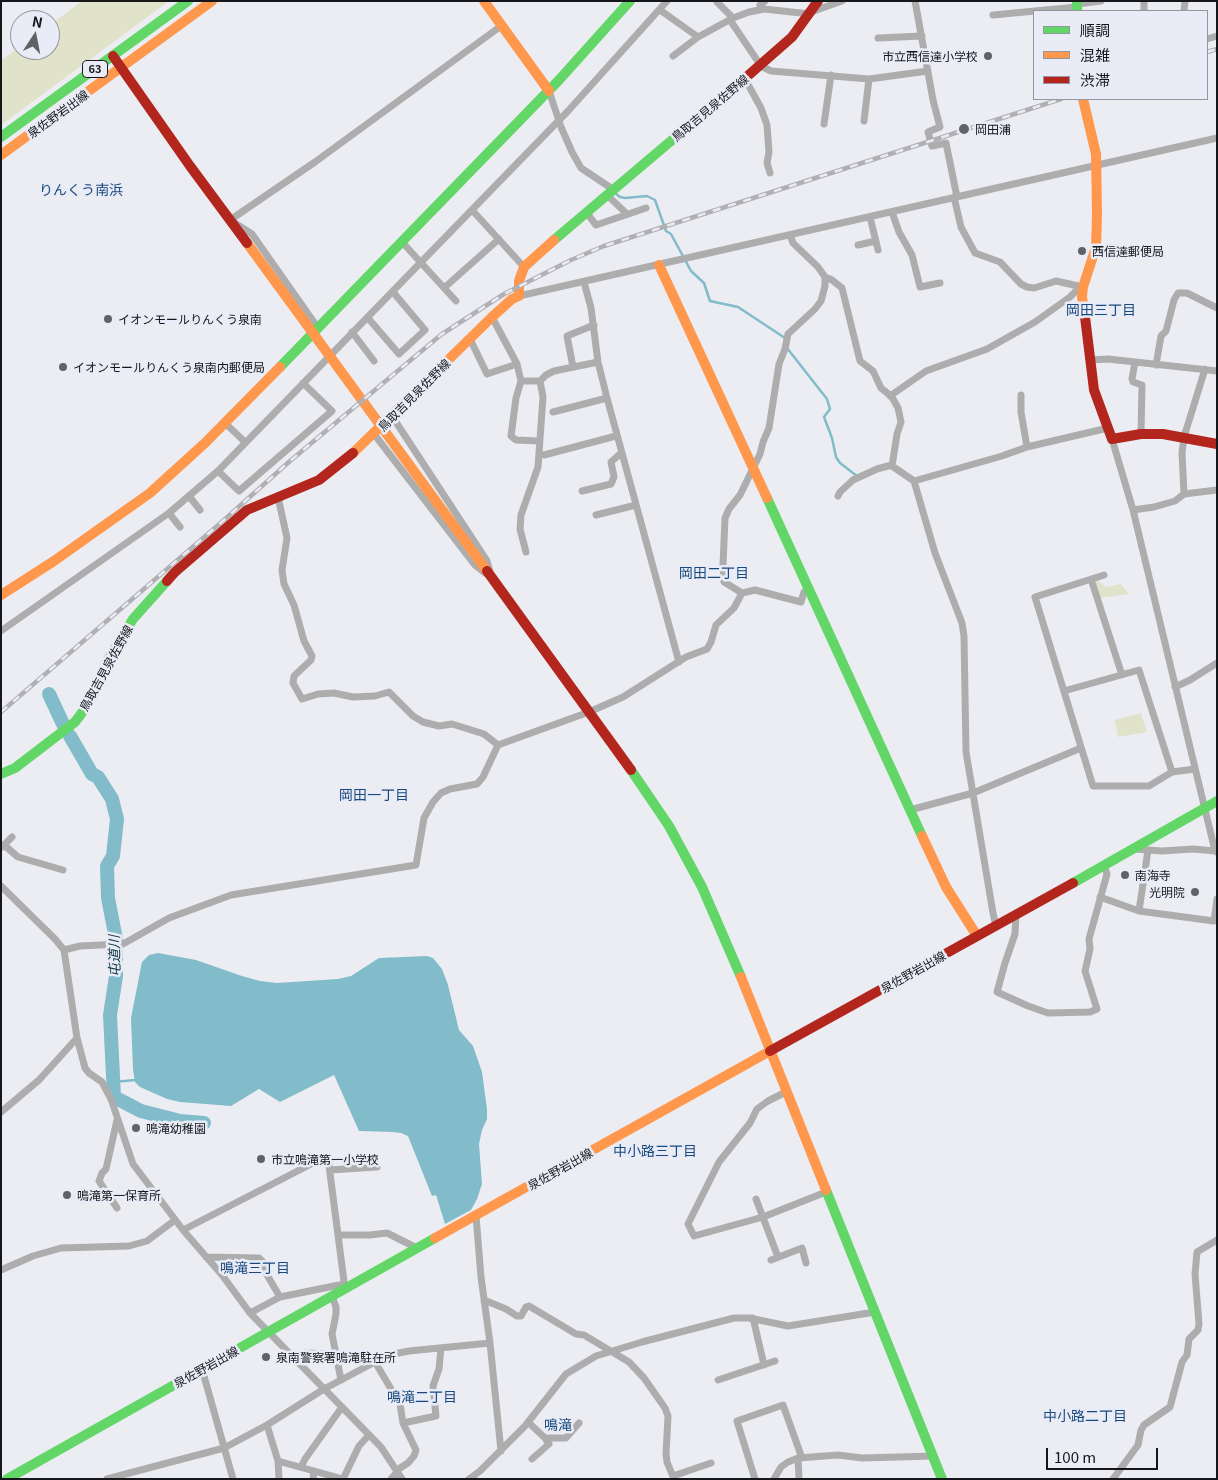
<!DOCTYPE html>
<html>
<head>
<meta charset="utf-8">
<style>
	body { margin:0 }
	#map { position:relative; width:1218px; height:1480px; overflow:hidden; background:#ecedf3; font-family:Georgia,"Noto Sans JP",serif }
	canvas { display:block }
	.frame { position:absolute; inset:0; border:2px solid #16171a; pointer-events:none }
	.legend { position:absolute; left:1033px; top:10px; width:175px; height:90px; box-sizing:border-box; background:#e9ecf6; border:1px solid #95979e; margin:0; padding:6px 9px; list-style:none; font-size:15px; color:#16171a }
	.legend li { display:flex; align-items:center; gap:10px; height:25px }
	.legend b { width:25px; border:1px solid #95979e }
	.north { position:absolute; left:10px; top:10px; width:50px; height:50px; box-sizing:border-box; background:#e9ecf6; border:1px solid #95979e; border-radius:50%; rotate:11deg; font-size:14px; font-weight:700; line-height:20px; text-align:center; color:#16171a }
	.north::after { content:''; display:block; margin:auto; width:18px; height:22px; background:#616266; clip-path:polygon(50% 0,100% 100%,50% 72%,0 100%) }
	.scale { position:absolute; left:1046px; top:1448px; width:112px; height:22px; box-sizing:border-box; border:2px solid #16171a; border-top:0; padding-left:6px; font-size:15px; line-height:18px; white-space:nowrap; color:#16171a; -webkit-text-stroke:4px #e9ecf6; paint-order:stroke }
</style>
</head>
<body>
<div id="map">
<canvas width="1218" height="1480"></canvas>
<div class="frame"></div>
<ul class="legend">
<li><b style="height:6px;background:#63d668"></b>順調</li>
<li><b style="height:6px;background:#ff974d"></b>混雑</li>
<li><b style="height:6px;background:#b3261e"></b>渋滞</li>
</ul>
<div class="north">N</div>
<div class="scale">100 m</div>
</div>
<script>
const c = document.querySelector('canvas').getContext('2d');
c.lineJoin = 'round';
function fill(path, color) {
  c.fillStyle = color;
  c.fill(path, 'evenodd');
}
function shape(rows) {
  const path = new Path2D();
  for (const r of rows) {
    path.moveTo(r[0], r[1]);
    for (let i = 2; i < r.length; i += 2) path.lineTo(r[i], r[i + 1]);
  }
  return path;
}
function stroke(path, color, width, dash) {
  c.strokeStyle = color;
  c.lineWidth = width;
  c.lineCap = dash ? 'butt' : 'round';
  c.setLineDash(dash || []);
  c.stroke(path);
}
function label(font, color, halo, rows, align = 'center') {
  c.font = font + ' Georgia,"Noto Sans JP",serif';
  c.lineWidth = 5;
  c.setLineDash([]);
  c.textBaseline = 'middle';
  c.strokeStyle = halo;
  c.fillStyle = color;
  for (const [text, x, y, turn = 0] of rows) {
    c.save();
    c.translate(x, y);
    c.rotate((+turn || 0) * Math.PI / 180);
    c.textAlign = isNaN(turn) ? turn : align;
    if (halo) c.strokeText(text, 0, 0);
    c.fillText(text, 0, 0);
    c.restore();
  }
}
const green = shape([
	[82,1,169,1,1,125,1,60,20,47,20,50,50,50,50,25],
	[1096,579,1106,587,1121,584,1129,594,1100,598,1096,584],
	[1141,713,1147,732,1118,737,1115,720]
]);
const water = shape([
	[158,953,196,960,242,976,260,981,277,983,338,979,351,976,379,958,427,956,433,958,442,969,448,985,459,1030,473,1046,482,1072,487,1109,487,1119,482,1130,479,1144,482,1184,477,1199,471,1210,445,1224,436,1195,432,1196,408,1136,401,1133,392,1132,359,1131,334,1075,280,1102,259,1089,231,1106,180,1102,167,1099,140,1087,135,1082,133,1070,131,1018,142,962,149,955]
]);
const stream = shape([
	[615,193,620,197,625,198,647,196,655,200,666,231,671,234,691,271,704,283,710,301,738,307,785,338],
	[787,348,827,399,830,409,824,417,832,438,836,457,840,463,857,476],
	[114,1082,135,1080]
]);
const river = shape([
	[49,694,63,724],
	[70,736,92,774,98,777,112,799,117,819,113,856,107,866,108,898,116,939,116,976,110,1015,114,1097,141,1111,180,1121,204,1123]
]);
const street = shape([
	[718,1,717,2,733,18],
	[915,1,933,100,940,127,928,132,932,146,946,143,957,197],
	[1144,1,1144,11],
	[1077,4,1101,1],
	[760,5,765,1],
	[660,10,698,37],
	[1184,11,1185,1],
	[811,12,842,1],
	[993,15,1077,7],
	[730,20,761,66,771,71,869,79,928,71],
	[878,38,922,36],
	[1207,39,1217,36],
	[673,56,698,37,733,18,749,12,764,9,810,14],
	[745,79,761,108,767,125,769,152,767,163,770,173],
	[549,91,561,127,572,152,581,168,614,190],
	[864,121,869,79],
	[824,124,831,75],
	[607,195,627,214],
	[954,197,961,227,975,253,1000,262,1021,284,1027,287,1034,288,1056,281,1083,287],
	[472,210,524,267],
	[586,212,596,225,646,208],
	[892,212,899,232,912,255,920,287,940,283],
	[870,217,878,250],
	[402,242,456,301],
	[858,245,876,241],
	[825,277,832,280,842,288,860,361,873,371,881,388,892,397,898,408,901,422,897,434,892,466],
	[584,282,591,308,598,362,607,398,679,662],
	[444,288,499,239],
	[519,296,1217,138],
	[492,317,517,364,521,381,516,398,511,436,516,440,539,441],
	[368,318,399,354,425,330,393,292],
	[318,328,252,234,230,220,315,162,501,26],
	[352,332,374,361],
	[470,339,487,374,517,364],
	[1090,360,1108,359,1217,371],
	[1135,362,1132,379,1133,382,1142,385,1141,434],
	[1156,365,1161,336,1166,331,1174,300,1178,293,1187,293,1217,308],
	[573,367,567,336,594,325],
	[521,381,540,381,546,375,554,371,598,362],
	[1021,395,1021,412,1027,447],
	[890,396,926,371,987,349,1035,322,1070,297,1080,287],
	[553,412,607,398],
	[392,416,487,561,490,572],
	[225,423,245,442],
	[374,434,475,565,485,573],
	[1112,439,1133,510,1215,851,1217,852],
	[544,455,616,436],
	[218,471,239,491,332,411,303,383],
	[582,491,611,484,614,477,611,462,621,453],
	[1184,494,1182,453,1184,437,1205,369],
	[189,496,200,510],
	[838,496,840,492,853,480,877,469,888,466,892,466,914,481],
	[278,497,287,538,282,570,284,584,294,605,304,641,312,656,311,660,294,676,293,683,302,699,318,694,334,693,353,697,375,696,389,692,413,716,423,722,439,726,452,724,484,734,498,745,589,712,623,697,686,657,707,649,711,642,716,625,734,608,742,593,755,590,801,602,804,592,808,590],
	[1133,510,1154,507,1175,501,1184,494,1217,490],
	[169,513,180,527],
	[596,515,636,505],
	[526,552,520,529,521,515,538,467,543,397,540,381],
	[1104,575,1035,597,1093,786,1149,786,1172,772,1195,769],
	[1091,579,1122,675],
	[742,593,724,582,723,565,725,518,729,509,740,495,760,454,763,442,769,428,779,364,785,349,788,334,815,309,821,301,825,286,825,277,818,267,793,243,790,235],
	[1,631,169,513,218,471,568,111,667,1],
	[1175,687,1190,680,1217,663],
	[1064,691,1139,670,1172,772],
	[910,810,973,793,1081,748],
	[4,845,18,857,63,870],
	[2,847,12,837],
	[1135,849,1162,851,1193,849,1215,851],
	[1,886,55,939,64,950,77,1038,85,1068,89,1073,102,1082,111,1099,133,1164,183,1230,222,1275,250,1313,381,1447,402,1479],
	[1100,897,1139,911,1214,921,1217,899],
	[1139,911,1148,850],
	[1016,914,1015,934,1005,963,997,992,1028,1006,1048,1013,1090,1012,1097,1009,1085,971,1090,949,1089,939,1107,874,1104,866],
	[996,926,993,913,966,752,964,636,962,623,935,553,914,481,1002,456,1027,447,1108,428],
	[64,950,80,946,123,944,169,918,231,895,416,865,424,818,433,802,441,793,450,789,477,784,483,777,498,745],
	[786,1092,768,1101,757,1109,750,1123,719,1162,688,1224,694,1236,763,1217,826,1192],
	[1,1112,39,1080,77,1038],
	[330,1170,377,1167],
	[756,1199,778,1257],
	[117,1208,99,1181,102,1173,106,1169,117,1120],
	[476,1216,481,1277,490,1343,501,1451],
	[183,1230,317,1161,328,1158,345,1289],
	[338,1235,370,1235,387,1233,417,1248],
	[206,1257,259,1258,263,1262,267,1275,280,1297],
	[771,1260,802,1248,806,1263],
	[1,1270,33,1256,61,1248,129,1246,147,1241,175,1220],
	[332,1296,336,1307,336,1314,332,1334,341,1380],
	[484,1300,506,1309,517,1316,521,1316,526,1307,529,1306,576,1334,584,1335,629,1362,644,1378,665,1408,668,1416,666,1454,667,1462,674,1479],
	[250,1313,280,1297,344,1284],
	[753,1318,764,1365],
	[375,1362,400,1404,403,1423,416,1450,414,1456,408,1463,397,1470],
	[298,1363,302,1355,305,1353,337,1354],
	[202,1369,233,1479],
	[718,1380,775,1361],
	[528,1422,545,1438,566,1438,579,1423],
	[403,1423,436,1416,433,1386,439,1369,441,1348],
	[267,1425,278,1461,279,1479],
	[798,1458,799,1479],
	[532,1459,549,1444,545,1438],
	[278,1461,343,1479],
	[301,1467,305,1459,342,1407],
	[673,1476,711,1463],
	[107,1479,224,1448,267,1425,324,1389,375,1362,394,1354,409,1351,490,1343],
	[313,1479,314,1471],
	[343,1479,359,1446,369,1435],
	[391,1479,398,1471],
	[469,1479,480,1471,525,1426,566,1374,596,1356,642,1342,734,1318,749,1318,788,1326,875,1312],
	[755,1479,737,1421,783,1405,802,1458],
	[774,1479,781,1467,788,1462,798,1458,838,1455,862,1458,933,1456],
	[1113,1479,1138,1445,1141,1430,1144,1425,1170,1407,1182,1362,1187,1355,1189,1339,1198,1330,1199,1324,1195,1274,1197,1252,1217,1240]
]);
const fast = shape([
	[1077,1,1077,11],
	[1,137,188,1],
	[554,240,743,80],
	[280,367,559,80,630,1],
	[767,498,922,836],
	[631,770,669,826,702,887,741,977],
	[1,774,15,768,75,722,84,710,109,658,133,619,167,581],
	[1073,883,1217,801],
	[826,1190,942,1479],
	[7,1479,435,1238]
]);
const slow = shape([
	[484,1,549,91],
	[1083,99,1096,154,1097,214,1096,247,1083,287,1082,297,1085,317],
	[1,155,212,1],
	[247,243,487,571],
	[659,265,767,498],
	[353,453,492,317,512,299,519,296,519,281,524,267,554,240],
	[1,595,54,561,150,493,205,443,280,367],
	[922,836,946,887,977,936],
	[741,977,826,1190],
	[435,1238,770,1051]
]);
const jam = shape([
	[113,56,190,166,247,243],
	[743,80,792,37,818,1],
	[1085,317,1094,390,1112,439,1141,434,1163,434,1217,444],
	[487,571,631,770],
	[167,581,175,572,247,510,319,480,353,453],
	[770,1051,1073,883]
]);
const rail = shape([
	[1207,52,1217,49],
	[1,712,224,520,290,461,412,359,442,334,504,294,571,260,604,246,1061,99]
]);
const markers = [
	[988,56,5,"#616266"],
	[964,129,6,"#616266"],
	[1082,251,5,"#616266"],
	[108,319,5,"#616266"],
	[63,367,5,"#616266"],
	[1125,875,5,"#616266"],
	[1195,892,5,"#616266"],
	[136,1128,5,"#616266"],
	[261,1159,5,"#616266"],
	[67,1195,5,"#616266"],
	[266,1357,5,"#616266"]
];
const shields = [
	[95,69,25]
];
const shieldNames = [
	["63",95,69]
];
const poiNames = [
	["市立西信達小学校",978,56,"right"],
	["岡田浦",975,129],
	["西信達郵便局",1092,251],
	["イオンモールりんくう泉南",118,319],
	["イオンモールりんくう泉南内郵便局",73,367],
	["南海寺",1135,875],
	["光明院",1185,892,"right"],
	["鳴滝幼稚園",146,1128],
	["市立鳴滝第一小学校",271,1159],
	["鳴滝第一保育所",77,1195],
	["泉南警察署鳴滝駐在所",276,1357]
];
const streetNames = [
	["鳥取吉見泉佐野線",710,108,-40],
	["泉佐野岩出線",58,114,-36],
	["鳥取吉見泉佐野線",414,395,-45],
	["鳥取吉見泉佐野線",106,668,-61],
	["泉佐野岩出線",913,972,-29],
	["泉佐野岩出線",560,1169,-29],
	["泉佐野岩出線",206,1367,-29]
];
const neighbourhoodNames = [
	["りんくう南浜",81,190],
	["岡田三丁目",1101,310],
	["岡田二丁目",714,573],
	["岡田一丁目",374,795],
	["中小路三丁目",655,1151],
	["鳴滝三丁目",255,1268],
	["鳴滝二丁目",422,1397],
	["中小路二丁目",1085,1416],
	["鳴滝",558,1425]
];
const waterNames = [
	["屯道川",114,956,-91]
];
fill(green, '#e0e2ca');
fill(water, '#82bcca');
stroke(stream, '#82bcca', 2.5);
stroke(river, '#82bcca', 14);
stroke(street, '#aeadae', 7);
stroke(fast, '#63d668', 10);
stroke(slow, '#ff974d', 10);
stroke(jam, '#b3261e', 10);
stroke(rail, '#b0afb2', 4.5);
stroke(rail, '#e9ecf6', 2.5, [8]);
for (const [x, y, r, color] of markers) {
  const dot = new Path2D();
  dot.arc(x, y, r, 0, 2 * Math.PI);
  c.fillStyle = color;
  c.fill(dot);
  stroke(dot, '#e9ecf6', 2);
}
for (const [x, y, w] of shields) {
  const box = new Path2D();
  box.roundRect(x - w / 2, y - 8.5, w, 17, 4);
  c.fillStyle = '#e9ecf6';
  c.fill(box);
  stroke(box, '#16171a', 1);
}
label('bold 11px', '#16171a', null, shieldNames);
label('12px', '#16171a', '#e9ecf6', poiNames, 'left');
label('12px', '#16171a', '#e9ecf6', streetNames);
label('14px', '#19497c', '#e9ecf6', neighbourhoodNames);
label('italic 14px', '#153c44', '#e9ecf6', waterNames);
</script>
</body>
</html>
